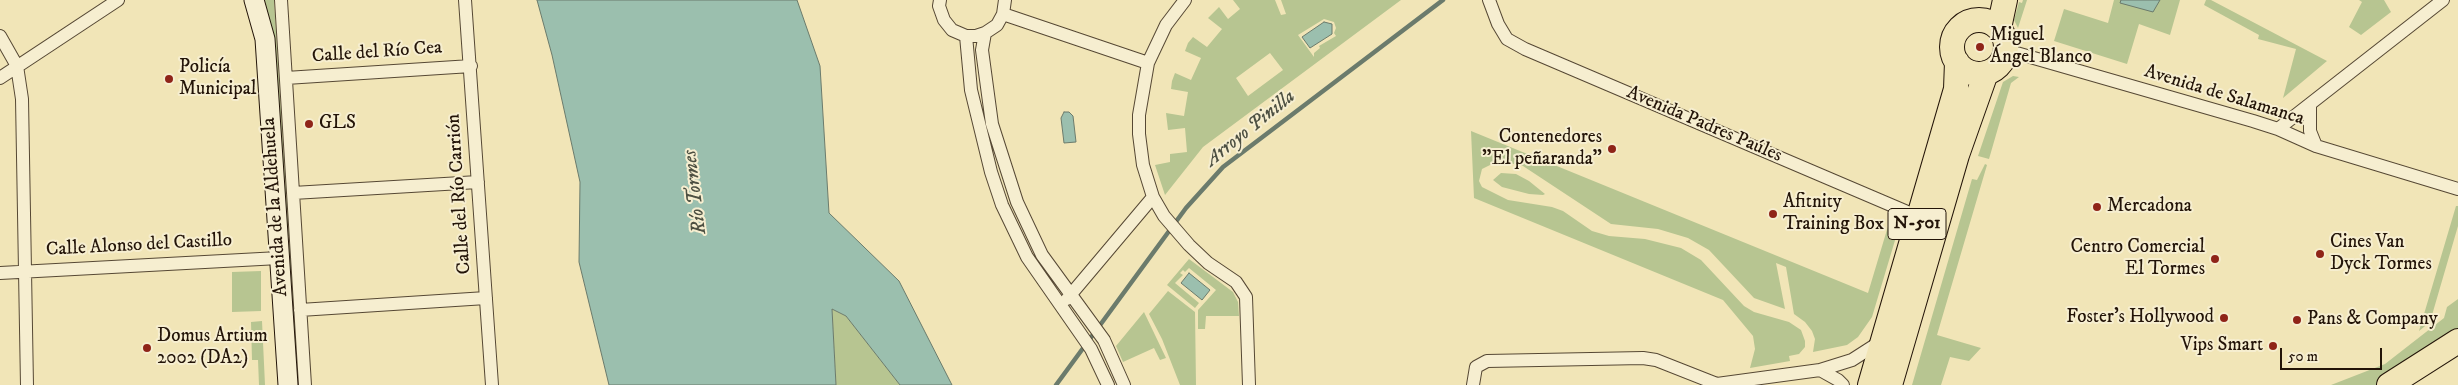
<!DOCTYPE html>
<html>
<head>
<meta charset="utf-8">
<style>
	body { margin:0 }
	#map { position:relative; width:2458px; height:385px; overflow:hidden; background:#f1e5b7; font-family:"IM FELL DW Pica",serif }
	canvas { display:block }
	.scale { position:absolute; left:2280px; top:348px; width:102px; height:22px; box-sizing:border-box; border:2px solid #231408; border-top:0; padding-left:6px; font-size:15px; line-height:18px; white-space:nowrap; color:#231408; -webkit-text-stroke:4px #f6eed0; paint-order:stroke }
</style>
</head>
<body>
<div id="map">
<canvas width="2458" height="385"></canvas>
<div class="scale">50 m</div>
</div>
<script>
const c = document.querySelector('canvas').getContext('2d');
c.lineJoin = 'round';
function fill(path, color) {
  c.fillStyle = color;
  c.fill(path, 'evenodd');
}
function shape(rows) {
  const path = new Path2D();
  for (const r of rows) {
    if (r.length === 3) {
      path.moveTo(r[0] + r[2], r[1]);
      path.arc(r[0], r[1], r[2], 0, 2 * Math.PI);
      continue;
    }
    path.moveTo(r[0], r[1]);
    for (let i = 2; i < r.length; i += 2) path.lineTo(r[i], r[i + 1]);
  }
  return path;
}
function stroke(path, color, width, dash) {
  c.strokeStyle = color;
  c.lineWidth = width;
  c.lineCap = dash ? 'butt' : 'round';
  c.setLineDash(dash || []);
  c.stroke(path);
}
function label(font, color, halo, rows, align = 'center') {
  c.font = font + ' "IM FELL DW Pica",serif';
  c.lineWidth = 4;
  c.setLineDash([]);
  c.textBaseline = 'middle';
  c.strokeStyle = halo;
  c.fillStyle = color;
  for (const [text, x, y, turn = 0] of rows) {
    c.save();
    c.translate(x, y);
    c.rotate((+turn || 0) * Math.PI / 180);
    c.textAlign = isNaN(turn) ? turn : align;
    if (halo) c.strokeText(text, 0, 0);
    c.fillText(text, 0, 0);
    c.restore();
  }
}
const green = shape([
	[264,0,274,0,289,236,287,236,275,47],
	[1233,0,1275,0,1281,15,1286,14,1281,0,1401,0,1203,147,1165,195,1155,165,1170,162,1170,154,1187,152,1185,128,1168,130,1166,113,1184,116,1188,92,1171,89,1172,81,1175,73,1191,80,1201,58,1185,51,1188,43,1193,37,1207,47,1222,29,1208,18,1219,7,1228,19,1240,9],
	[1324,19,1334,22,1336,28,1334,33,1336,36,1319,46,1320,48,1314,53,1314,57,1298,35],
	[1270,53,1283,70,1248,96,1236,78],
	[2023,0,2027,0,2018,28,2014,20,2019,2,2022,3],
	[2114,0,2180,0,2170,35,2139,24,2127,64,2054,41,2064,9,2108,23],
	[2206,0,2211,0,2327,61,2283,98,2296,49,2258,39,2259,35,2204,5],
	[2359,0,2384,0,2391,12,2361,35,2349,27,2362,2],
	[2013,76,2019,77,2011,83,1989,159,1978,156,2003,82],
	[1471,131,1868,293,1889,223,1899,227,1872,317,1858,337,1847,345,1813,352,1815,339,1812,331,1805,322,1794,314,1786,267,1776,263,1785,309,1754,298,1709,250,1688,238,1658,229,1611,224,1523,166,1509,163,1492,164,1482,169,1479,181,1482,187,1508,200,1552,207,1563,211,1592,231,1609,236,1645,239,1681,248,1701,260,1744,306,1754,312,1789,322,1801,330,1805,341,1805,347,1799,354,1789,356,1790,361,1750,368,1755,349,1753,336,1723,300,1474,198],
	[1985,164,1987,165,1937,335,1981,348,1969,361,1950,357,1941,385,1912,385,1972,179,1977,180],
	[1501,173,1516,174,1529,181,1545,194,1543,195,1529,194,1502,187,1493,180],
	[2456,206,2458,206,2458,226,2430,322,2419,331],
	[287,244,290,244,299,385,295,385],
	[1189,259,1233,292,1238,302,1239,316,1206,316,1205,329,1198,329,1198,310,1216,290,1189,268,1185,272,1183,270,1180,273,1183,275,1175,283,1199,303,1195,308,1167,285],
	[261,271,261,311,232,312,232,272],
	[1168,291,1195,312,1196,385,1180,385,1162,339,1149,314],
	[2458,299,2458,334,2380,385,2331,385,2385,364,2444,318,2447,307],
	[832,309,846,316,900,385,836,385],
	[1144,312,1166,358,1160,360,1154,348,1123,362,1116,346],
	[262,321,265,385,259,385,258,360,252,360,251,322]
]);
const water = shape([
	[537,0,797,0,820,66,829,213,899,281,952,385,900,385,846,316,832,309,836,385,609,385,579,262,580,182,552,55,537,0],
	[2121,0,2160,0,2153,12,2120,3,2121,0],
	[1324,22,1332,24,1332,34,1310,48,1302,37,1324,22],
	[1064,112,1069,112,1073,116,1076,142,1064,143,1061,118,1064,112],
	[1189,273,1210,290,1202,300,1181,283,1189,273]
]);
const stream = shape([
	[1056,385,1186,208,1223,167,1443,0]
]);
const street = shape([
	[281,0,305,385],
	[465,0,492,385],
	[940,0,939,6,944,20,952,30,966,36,976,36,985,33,997,25,1003,14,1005,0],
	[1185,0,1166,25,1148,63,1139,115,1139,134,1143,165,1153,197,1164,216,1189,245,1208,263,1236,282,1246,297,1249,385],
	[1489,0,1498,24,1507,39,1525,49,1919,217],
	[1003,14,1148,63],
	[985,33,982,50,992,124,1017,202,1042,255,1104,340,1124,385],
	[0,36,17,66,22,99,27,385],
	[966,36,971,90,991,172,1002,205,1027,257,1091,349,1108,385],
	[2006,50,2253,121,2278,129,2316,146,2458,189],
	[0,78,118,0],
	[286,78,471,66],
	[2310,104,2310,131,2316,146],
	[2278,129,2443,0],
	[293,193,478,182],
	[0,273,279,258],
	[1067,299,1153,197],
	[300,310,486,298],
	[1820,370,1838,380,1843,385],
	[1473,385,1476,367,1487,361,1643,358,1656,360,1717,384,1820,370,1852,360,1880,342]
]);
const secondary = shape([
	[254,0,265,39,288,385]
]);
const highway = shape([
	[1979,47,27],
	[1999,28,2005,0],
	[1870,385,1956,89,1957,62],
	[1890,385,1957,155,1986,73],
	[2389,385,2458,341]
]);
const markers = [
	[1980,47,5,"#8f2418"],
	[169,79,5,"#8f2418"],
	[309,124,5,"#8f2418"],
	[1612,149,5,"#8f2418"],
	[2097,207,5,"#8f2418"],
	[1773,214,5,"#8f2418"],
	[2320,254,5,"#8f2418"],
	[2215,259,5,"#8f2418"],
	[2224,318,5,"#8f2418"],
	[2297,320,5,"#8f2418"],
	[2273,346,5,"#8f2418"],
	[147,348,5,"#8f2418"]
];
const shields = [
	[1917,224,58]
];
const shieldNames = [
	["N-501",1917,224]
];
const poiNames = [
	["Miguel",1990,36],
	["Ángel Blanco",1990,58],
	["Policía",179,68],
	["Municipal",179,90],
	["GLS",319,124],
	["Contenedores",1602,138,"right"],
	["\"El peñaranda\"",1602,160,"right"],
	["Afitnity",1783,203],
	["Training Box",1783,225],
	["Mercadona",2107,207],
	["Cines Van",2330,243],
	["Dyck Tormes",2330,265],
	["Centro Comercial",2205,248,"right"],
	["El Tormes",2205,270,"right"],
	["Foster's Hollywood",2214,318,"right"],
	["Pans & Company",2307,320],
	["Domus Artium",157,337],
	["2002 (DA2)",157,359],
	["Vips Smart",2263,346,"right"]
];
const streetNames = [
	["Calle del Río Cea",377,53,-4],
	["Avenida de Salamanca",2224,96,17],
	["Avenida Padres Paúles",1704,125,23],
	["Calle del Río Carrión",460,194,-94],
	["Avenida de la Aldehuela",276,207,-94],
	["Calle Alonso del Castillo",139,246,-3]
];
const waterNames = [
	["Arroyo Pinilla",1251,129,-39],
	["Río Tormes",696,192,-97]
];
fill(green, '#b7c591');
fill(water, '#9bbfae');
stroke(water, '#6b7b6c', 1);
stroke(stream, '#6b7b6c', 4.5);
stroke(street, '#564834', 14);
stroke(secondary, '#231408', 21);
stroke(highway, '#231408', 26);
stroke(street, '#f6eed0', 12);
stroke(secondary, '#f6eed0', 19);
stroke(highway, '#f1e5b7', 24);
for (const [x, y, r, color] of markers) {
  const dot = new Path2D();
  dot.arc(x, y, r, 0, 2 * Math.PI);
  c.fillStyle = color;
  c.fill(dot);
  stroke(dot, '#f6eed0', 2);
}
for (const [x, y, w] of shields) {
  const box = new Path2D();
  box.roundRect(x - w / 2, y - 15.5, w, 31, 4);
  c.fillStyle = '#f6eed0';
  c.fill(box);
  stroke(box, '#231408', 1);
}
label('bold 18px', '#231408', null, shieldNames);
label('19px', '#231408', '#f6eed0', poiNames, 'left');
label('19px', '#231408', '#f6eed0', streetNames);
label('italic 20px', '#4d5042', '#f6eed0', waterNames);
</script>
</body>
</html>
